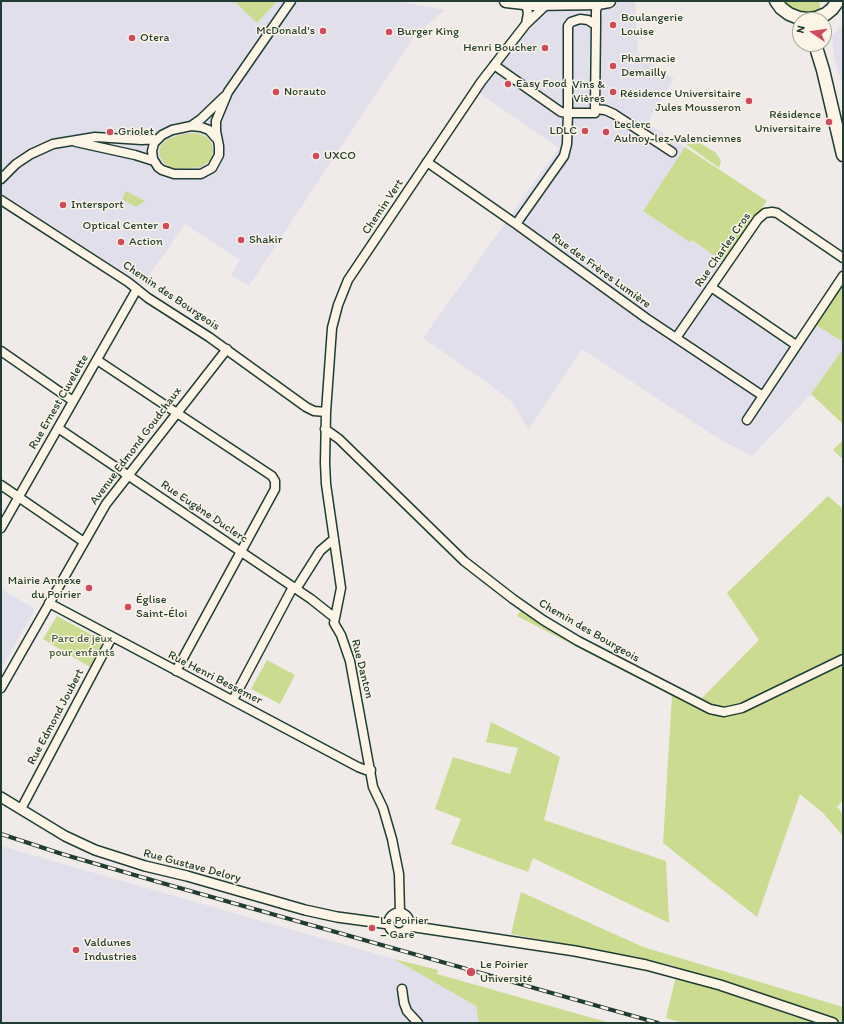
<!DOCTYPE html>
<html>
<head>
<meta charset="utf-8">
<style>
	body { margin:0 }
	#map { position:relative; width:844px; height:1024px; overflow:hidden; background:#f0ebe8; font-family:Itim,sans-serif }
	canvas { display:block }
	.frame { position:absolute; inset:0; border:2px solid #1f3d34; pointer-events:none }
	.north { position:absolute; left:792px; top:12px; width:40px; height:40px; box-sizing:border-box; background:#fcf5e5; border:1px solid #a4ab9e; border-radius:50%; rotate:283deg; font-size:11px; font-weight:700; line-height:16px; text-align:center; color:#1f3d34 }
	.north::after { content:''; display:block; margin:auto; width:14px; height:18px; background:#d1495b; clip-path:polygon(50% 0,100% 100%,50% 72%,0 100%) }
</style>
</head>
<body>
<div id="map">
<canvas width="844" height="1024"></canvas>
<div class="frame"></div>
<div class="north">N</div>
</div>
<script>
const c = document.querySelector('canvas').getContext('2d');
c.lineJoin = 'round';
function fill(path, color) {
  c.fillStyle = color;
  c.fill(path, 'evenodd');
}
function shape(rows) {
  const path = new Path2D();
  for (const r of rows) {
    if (r.length === 3) {
      path.moveTo(r[0] + r[2], r[1]);
      path.arc(r[0], r[1], r[2], 0, 2 * Math.PI);
      continue;
    }
    path.moveTo(r[0], r[1]);
    for (let i = 2; i < r.length; i += 2) path.lineTo(r[i], r[i + 1]);
  }
  return path;
}
function stroke(path, color, width, dash) {
  c.strokeStyle = color;
  c.lineWidth = width;
  c.lineCap = dash ? 'butt' : 'round';
  c.setLineDash(dash || []);
  c.stroke(path);
}
function label(font, color, halo, rows, align = 'center') {
  c.font = font + ' Itim,sans-serif';
  c.lineWidth = 3;
  c.setLineDash([]);
  c.textBaseline = 'middle';
  c.strokeStyle = halo;
  c.fillStyle = color;
  for (const [text, x, y, turn = 0] of rows) {
    c.save();
    c.translate(x, y);
    c.rotate((+turn || 0) * Math.PI / 180);
    c.textAlign = isNaN(turn) ? turn : align;
    if (halo) c.strokeText(text, 0, 0);
    c.fillText(text, 0, 0);
    c.restore();
  }
}
const built = shape([
	[1,1,234,1,257,23,277,1,397,1,445,10,415,35,249,286,231,275,240,260,185,224,143,284,1,193],
	[635,1,638,53,674,79,647,123,685,147,643,211,690,242,692,240,722,261,704,287,799,349,816,325,843,342,843,349,811,394,752,456,719,439,582,349,529,429,520,416,512,402,489,384,423,338,559,148,479,93,531,25,548,7,602,8,618,2],
	[843,24,843,86,834,58,832,35],
	[1,589,35,609,1,669],
	[1,846,394,959,476,1006,479,1023,1,1023]
]);
const green = shape([
	[234,1,277,1,257,23],
	[783,1,822,1,819,3,821,9,812,12,799,12,790,8],
	[196,133,205,136,209,139,212,145,213,151,212,157,209,162,201,167,177,169,169,167,163,162,160,157,159,150,161,145,168,139,182,134],
	[700,143,715,152,721,160,719,168,686,144],
	[685,147,767,201,722,261,692,240,690,242,643,211],
	[126,191,145,201,136,207,122,199],
	[843,284,843,342,816,325],
	[843,349,843,424,811,394],
	[843,440,843,459,833,450],
	[828,496,843,509,843,800,837,807,843,814,843,836,823,813,800,794,757,917,663,843,672,696,517,616,525,604,584,641,702,698,759,640,727,593],
	[57,616,99,639,101,644,90,667,43,639],
	[267,660,295,675,280,704,251,689],
	[491,722,560,757,544,820,666,861,669,923,533,858,528,872,451,844,461,819,435,809,453,757,510,774,518,748,486,742],
	[521,892,643,947,843,1007,843,1023,683,1023,666,1018,678,968,671,965,629,956,511,934],
	[394,959,438,970,437,974,610,1023,479,1023,476,1006]
]);
const minor = shape([
	[526,4,528,13,526,24],
	[596,25,588,20,580,19,571,22,568,26,568,113,595,113,595,109,596,25,596,11,598,3],
	[494,65,561,112,568,113,567,144,564,156,516,224],
	[595,109,605,110,614,114,672,152],
	[191,126,201,119,225,96],
	[216,138,209,130,201,127,191,126,172,130,162,135,154,143,152,151,153,159,158,167,162,170,174,174,201,174,212,168,219,155,219,146,216,131,216,121,228,92,291,1],
	[76,142,135,155,154,161],
	[427,162,516,224,646,318,763,396],
	[1,179,16,164,31,154,53,144,95,137,142,140,157,139],
	[1,200,128,282,148,298,209,337,306,407,314,411,326,412],
	[711,287,796,345],
	[676,338,758,219,765,213,772,212,777,213,843,258],
	[1,351,73,401],
	[97,360,272,476,275,481,275,489,176,671],
	[747,420,843,276],
	[58,428,311,599,335,618],
	[325,429,339,439,464,561,513,599,543,620,578,641,710,709,724,712,742,708,843,659],
	[1,485,84,542],
	[1,528,137,289],
	[296,589,320,551,334,539],
	[49,603,358,767,366,770,371,770],
	[1,688,106,504,227,349],
	[233,700,293,587],
	[21,809,112,637],
	[400,913,399,874,392,839,383,808,373,787,350,661,341,635,334,623,341,588,326,484,325,463,326,412,332,328,338,305,348,280,481,82,526,24,547,4],
	[402,989,404,1003,407,1011,418,1023]
]);
const tertiary = shape([
	[1,797,65,836,95,850,145,866,187,876,305,910,337,917,389,924],
	[399,923,10],
	[409,926,575,951,646,965,720,985,833,1023]
]);
const primary = shape([
	[506,1,533,4,598,3,609,1],
	[776,1,781,8,789,14,799,18,809,19,816,18,826,14,832,9,838,1],
	[815,44,823,70,843,155]
]);
const rail = shape([
	[1,834,62,854,162,883,658,1023]
]);
const markers = [
	[613,25,4,"#d1495b"],
	[323,31,4,"#d1495b"],
	[389,32,4,"#d1495b"],
	[132,38,4,"#d1495b"],
	[545,48,4,"#d1495b"],
	[613,66,4,"#d1495b"],
	[508,84,4,"#d1495b"],
	[276,92,4,"#d1495b"],
	[613,92,4,"#d1495b"],
	[749,101,4,"#d1495b"],
	[829,122,4,"#d1495b"],
	[585,131,4,"#d1495b"],
	[110,132,4,"#d1495b"],
	[606,132,4,"#d1495b"],
	[316,156,4,"#d1495b"],
	[63,205,4,"#d1495b"],
	[166,226,4,"#d1495b"],
	[241,240,4,"#d1495b"],
	[121,242,4,"#d1495b"],
	[89,588,4,"#d1495b"],
	[128,607,4,"#d1495b"],
	[372,928,4,"#d1495b"],
	[76,950,4,"#d1495b"],
	[471,972,5,"#d1495b"]
];
const poiNames = [
	["Boulangerie",621,18],
	["Louise",621,32],
	["McDonald's",315,31,"right"],
	["Burger King",397,32],
	["Otera",140,38],
	["Henri Boucher",537,48,"right"],
	["Pharmacie",621,59],
	["Demailly",621,73],
	["Easy Food",516,84],
	["Vins &",605,85,"right"],
	["Vières",605,99,"right"],
	["Norauto",284,92],
	["Résidence Universitaire",741,94,"right"],
	["Jules Mousseron",741,108,"right"],
	["Résidence",821,115,"right"],
	["Universitaire",821,129,"right"],
	["Leclerc",614,125],
	["Aulnoy-lez-Valenciennes",614,139],
	["LDLC",577,131,"right"],
	["Griolet",118,132],
	["UXCO",324,156],
	["Intersport",71,205],
	["Optical Center",158,226,"right"],
	["Shakir",249,240],
	["Action",129,242],
	["Mairie Annexe",81,581,"right"],
	["du Poirier",81,595,"right"],
	["Église",136,600],
	["Saint-Éloi",136,614],
	["Le Poirier",380,921],
	["– Gare",380,935],
	["Valdunes",84,943],
	["Industries",84,957],
	["Le Poirier",480,965],
	["Université",480,979]
];
const streetNames = [
	["Chemin Vert",383,207,-56],
	["Rue Charles Cros",723,250,-55],
	["Rue des Frères Lumière",601,271,36],
	["Chemin des Bourgeois",171,296,34],
	["Rue Ernest Cuvelette",59,402,-60],
	["Avenue Edmond Goudchaux",136,446,-53],
	["Rue Eugène Duclerc",204,512,34],
	["Chemin des Bourgeois",589,631,30],
	["Rue Danton",362,669,76],
	["Rue Henri Bessemer",215,678,27],
	["Rue Edmond Joubert",56,717,-62],
	["Rue Gustave Delory",192,866,15]
];
const parkNames = [
	["Parc de jeux",82,639],
	["pour enfants",82,653]
];
fill(built, '#e1dfec');
fill(green, '#cbdb8f');
stroke(minor, '#1f3d34', 11);
stroke(tertiary, '#1f3d34', 12);
stroke(primary, '#1f3d34', 15);
stroke(minor, '#fcf5e5', 8);
stroke(tertiary, '#fcf5e5', 9);
stroke(primary, '#fcf5e5', 12);
stroke(rail, '#1f3d34', 4);
stroke(rail, '#fcf5e5', 2.5, [8]);
for (const [x, y, r, color] of markers) {
  const dot = new Path2D();
  dot.arc(x, y, r, 0, 2 * Math.PI);
  c.fillStyle = color;
  c.fill(dot);
  stroke(dot, '#fcf5e5', 1.5);
}
label('12px', '#1f3d34', '#fcf5e5', poiNames, 'left');
label('12px', '#1f3d34', '#fcf5e5', streetNames);
label('12px', '#415d46', '#fcf5e5', parkNames);
</script>
</body>
</html>
